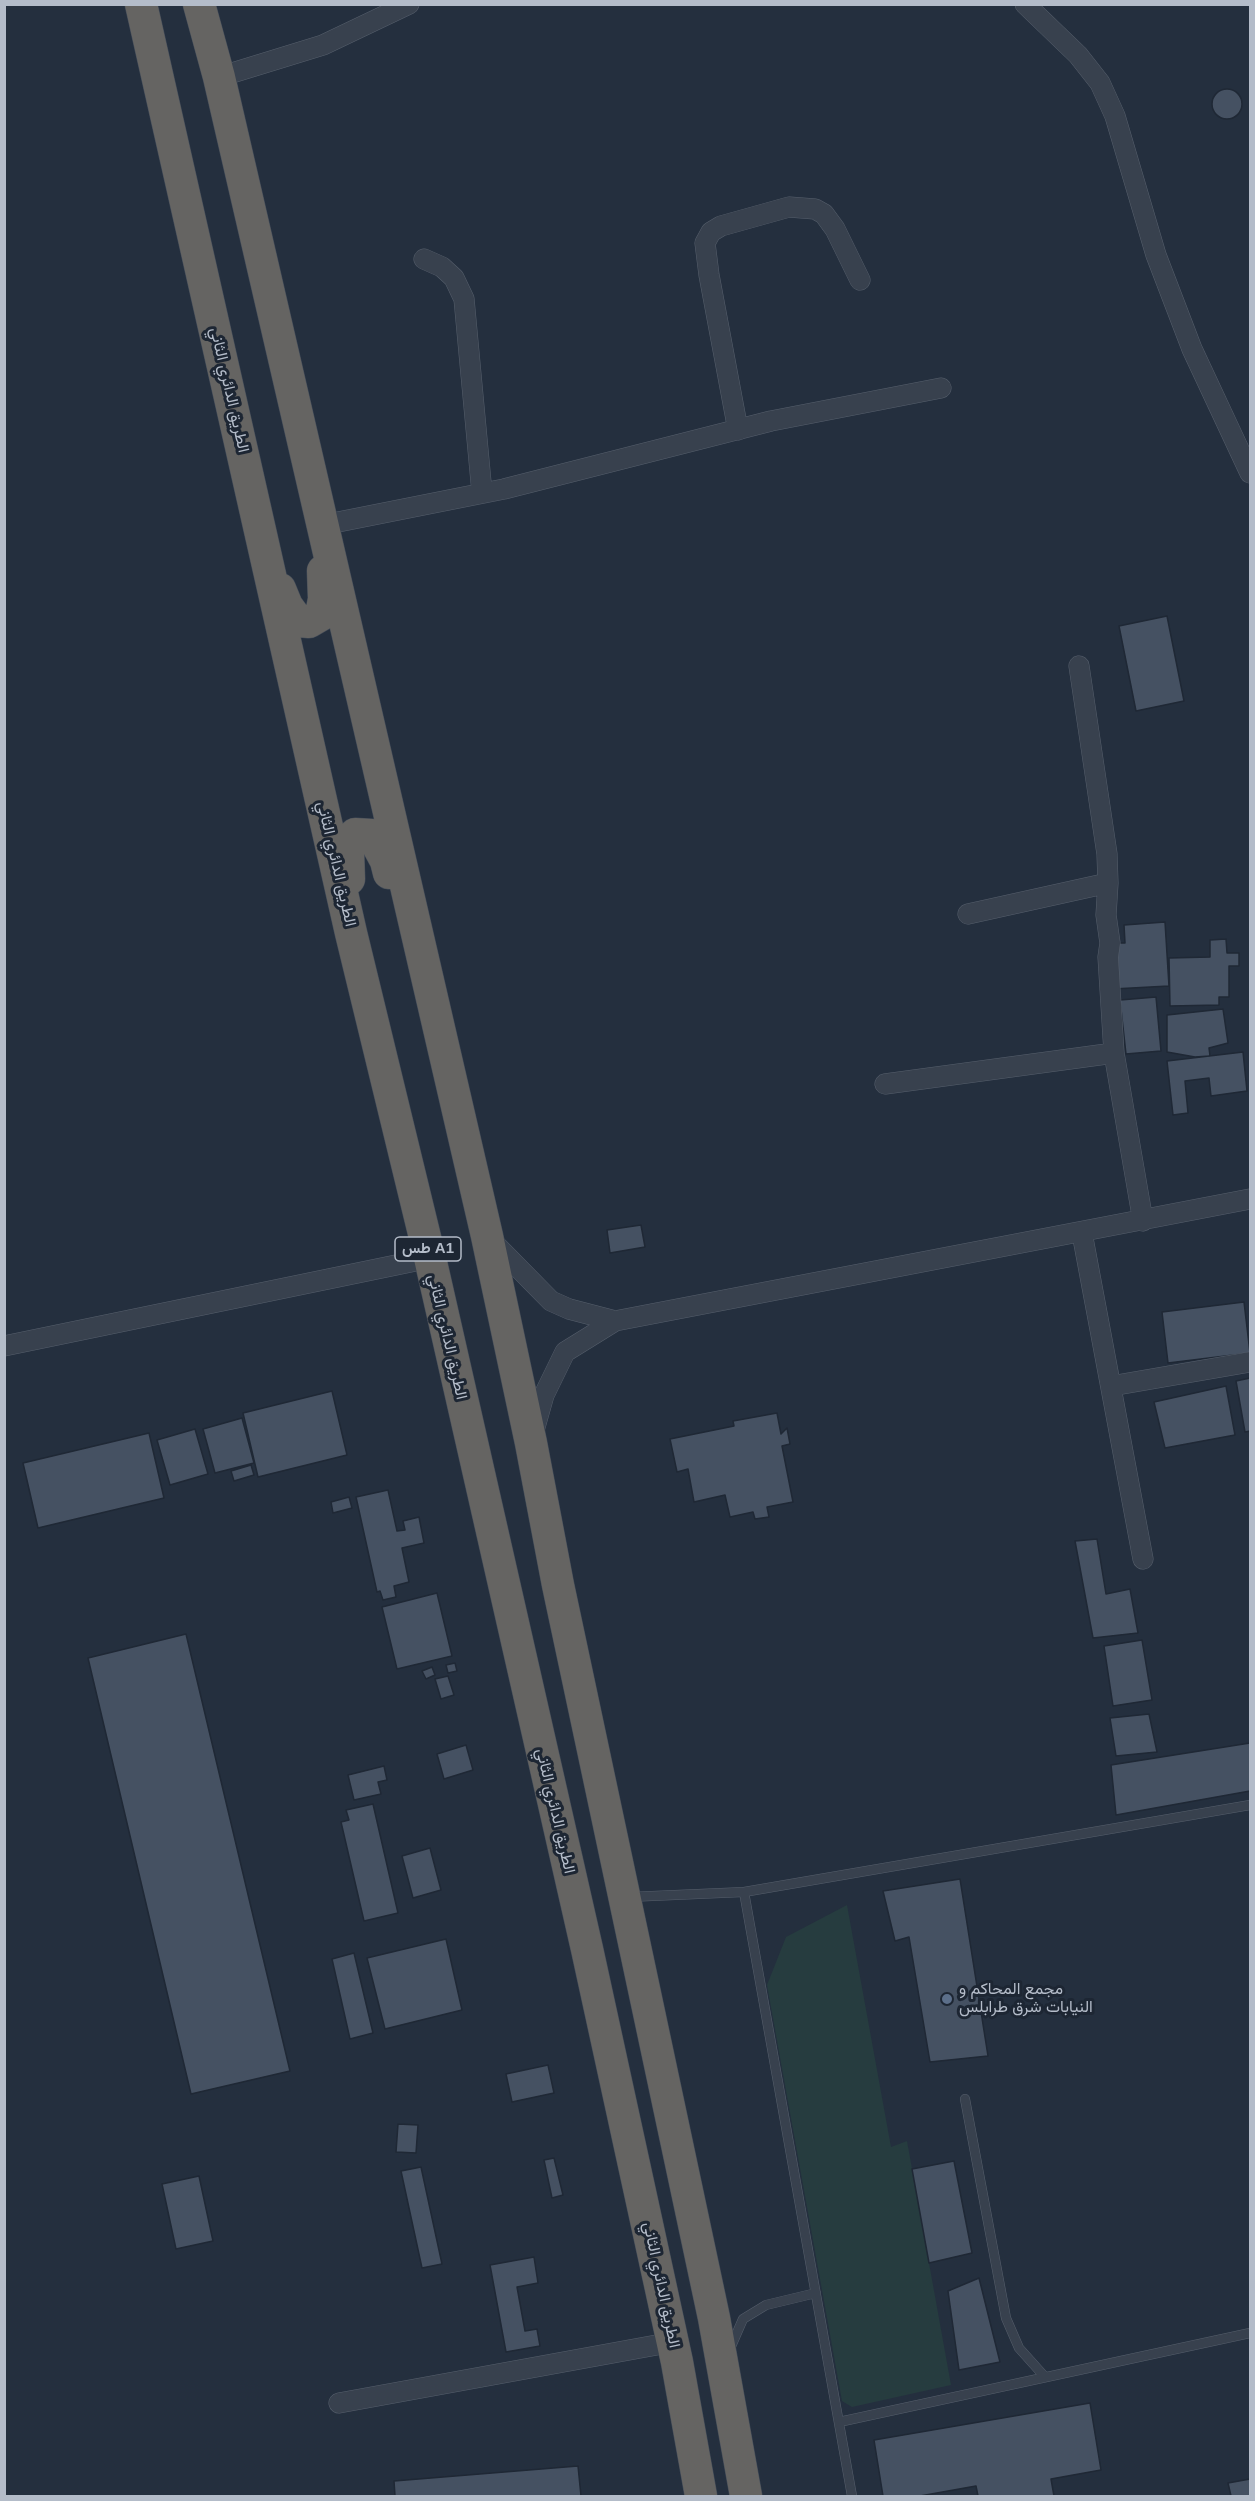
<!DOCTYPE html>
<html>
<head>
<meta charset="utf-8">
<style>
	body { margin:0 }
	#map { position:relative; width:1255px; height:2501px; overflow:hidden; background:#242f3e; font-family:Helvetica,sans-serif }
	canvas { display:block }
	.frame { position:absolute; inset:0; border:6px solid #b4bcc9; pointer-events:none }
</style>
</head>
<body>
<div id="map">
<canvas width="1255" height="2501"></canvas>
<div class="frame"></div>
</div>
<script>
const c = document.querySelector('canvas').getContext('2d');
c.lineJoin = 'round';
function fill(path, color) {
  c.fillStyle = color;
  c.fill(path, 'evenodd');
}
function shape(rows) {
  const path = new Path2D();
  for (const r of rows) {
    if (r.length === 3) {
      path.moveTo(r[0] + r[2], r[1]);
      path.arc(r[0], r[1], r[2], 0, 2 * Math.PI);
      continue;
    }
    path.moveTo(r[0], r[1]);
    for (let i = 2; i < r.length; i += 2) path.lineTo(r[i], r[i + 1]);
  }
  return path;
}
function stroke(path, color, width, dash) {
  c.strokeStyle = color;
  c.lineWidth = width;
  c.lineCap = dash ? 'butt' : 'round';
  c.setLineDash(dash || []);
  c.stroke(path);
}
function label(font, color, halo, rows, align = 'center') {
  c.font = font + ' Helvetica,Vazirmatn,sans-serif';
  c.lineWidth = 6;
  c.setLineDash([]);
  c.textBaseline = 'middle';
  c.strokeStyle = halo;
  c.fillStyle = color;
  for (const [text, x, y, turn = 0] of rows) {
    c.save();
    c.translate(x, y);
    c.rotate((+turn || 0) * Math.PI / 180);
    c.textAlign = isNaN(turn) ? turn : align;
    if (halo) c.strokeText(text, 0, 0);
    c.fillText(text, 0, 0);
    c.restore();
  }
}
const green = shape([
	[847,1905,891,2147,907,2141,951,2385,852,2407,842,2401,767,1985,786,1937]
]);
const building = shape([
	[1227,104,15],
	[1167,616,1184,701,1136,711,1119,626,1167,616],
	[1165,922,1169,986,1113,989,1110,943,1125,943,1124,925,1165,922],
	[1226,939,1227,953,1239,953,1239,966,1229,966,1229,997,1219,997,1219,1005,1170,1006,1169,958,1210,957,1210,940,1226,939],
	[1156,997,1161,1051,1126,1054,1120,1000,1156,997],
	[1223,1009,1228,1043,1209,1048,1210,1056,1195,1057,1167,1052,1167,1015,1223,1009],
	[1243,1052,1247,1091,1211,1096,1209,1078,1185,1081,1188,1113,1173,1115,1167,1061,1243,1052],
	[641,1225,645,1247,610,1253,607,1230,641,1225],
	[1244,1302,1250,1353,1168,1363,1162,1312,1244,1302],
	[1250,1378,1250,1431,1245,1432,1236,1381,1250,1378],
	[1226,1386,1235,1435,1165,1448,1154,1402,1226,1386],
	[332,1391,347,1455,258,1477,243,1413,332,1391],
	[777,1413,781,1434,787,1428,790,1444,782,1446,793,1502,767,1507,769,1517,755,1519,753,1512,730,1517,725,1495,694,1502,688,1469,677,1472,670,1439,734,1426,733,1421,777,1413],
	[242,1418,254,1463,215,1473,203,1429,242,1418],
	[195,1429,208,1474,170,1485,157,1440,195,1429],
	[149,1433,164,1498,38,1528,23,1463,149,1433],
	[251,1465,254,1475,234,1481,231,1471,251,1465],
	[388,1490,397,1531,405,1530,403,1521,419,1517,424,1543,402,1548,409,1582,394,1586,396,1597,383,1600,380,1591,377,1592,356,1497,388,1490],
	[349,1497,352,1508,333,1513,331,1502,349,1497],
	[1097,1539,1106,1594,1130,1589,1138,1633,1093,1638,1075,1541,1097,1539],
	[437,1593,452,1656,397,1669,382,1607,437,1593],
	[186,1634,290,2071,191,2094,88,1658,186,1634],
	[1142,1640,1152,1700,1113,1706,1104,1646,1142,1640],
	[455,1663,457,1671,448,1673,446,1665,455,1663],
	[432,1667,435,1675,426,1679,422,1671,432,1667],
	[448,1676,454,1695,441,1699,435,1679,448,1676],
	[1149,1714,1157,1752,1116,1756,1110,1718,1149,1714],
	[1250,1743,1250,1791,1116,1815,1111,1765,1250,1743],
	[466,1745,473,1770,444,1779,437,1754,466,1745],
	[384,1766,387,1780,378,1782,381,1794,354,1800,348,1775,384,1766],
	[373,1804,398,1913,364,1921,341,1822,349,1820,346,1810,373,1804],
	[430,1848,441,1890,413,1898,402,1856,430,1848],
	[960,1879,988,2056,930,2062,909,1937,895,1941,883,1891,960,1879],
	[446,1939,462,2010,385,2029,367,1958,446,1939],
	[354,1953,373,2033,350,2039,332,1959,354,1953],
	[548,2065,554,2093,512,2102,506,2074,548,2065],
	[398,2124,418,2125,416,2153,396,2152,398,2124],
	[554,2158,563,2195,552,2198,544,2160,554,2158],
	[954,2161,972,2253,929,2263,912,2169,954,2161],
	[421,2167,442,2264,422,2268,401,2171,421,2167],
	[199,2176,213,2241,176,2249,162,2184,199,2176],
	[534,2257,538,2283,517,2287,525,2331,537,2329,540,2346,506,2352,490,2265,534,2257],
	[979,2278,1000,2362,959,2370,948,2291,979,2278],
	[1090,2403,1101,2470,1051,2479,1054,2496,978,2496,976,2486,920,2496,883,2496,874,2440,1090,2403],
	[578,2466,581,2496,395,2496,394,2481,578,2466],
	[1250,2479,1250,2496,1231,2496,1228,2483,1250,2479]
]);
const service = shape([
	[744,1892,852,2496],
	[629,1897,744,1892,1250,1805],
	[965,2099,1006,2318,1019,2348,1045,2377],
	[729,2351,743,2319,766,2305,816,2293],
	[839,2422,1250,2333]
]);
const minor = shape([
	[1025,4,1078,55,1100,83,1115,116,1156,255,1192,349,1250,473],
	[219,77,323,45,409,4],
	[424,259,442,267,454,278,464,299,482,493],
	[738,430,709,275,705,243,711,232,721,226,789,207,815,209,824,214,835,229,860,280],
	[323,525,504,489,771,421,941,388],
	[1079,666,1107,854,1108,883,1106,915,1110,943,1108,957,1114,1053],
	[968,914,1108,883],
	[885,1084,1114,1053,1143,1221],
	[1082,1233,1143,1559],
	[490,1239,551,1301,569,1309,615,1321,1250,1199],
	[4,1346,430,1258],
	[1111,1386,1250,1362],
	[533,1434,544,1395,565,1352,615,1321],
	[339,2403,673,2342]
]);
const trunk = shape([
	[141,4,351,933,430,1258,587,1949,677,2362,701,2496],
	[199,4,219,77,487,1236,531,1443,558,1585,714,2318,746,2496],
	[280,589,287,606,298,621,309,622,321,615,324,599,323,571],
	[349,879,348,851,355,834,372,835,386,861,389,873]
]);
const markers = [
	[947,1999,6,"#5c6f8a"]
];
const shields = [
	[428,1249,66]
];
const shieldNames = [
	["طس A1",428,1249]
];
const streetNames = [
	["الطريق الدائري الثاني",229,390,77],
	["الطريق الدائري الثاني",336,864,77],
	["الطريق الدائري الثاني",447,1337,77],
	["الطريق الدائري الثاني",555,1811,77],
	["الطريق الدائري الثاني",661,2285,78]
];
const poiNames = [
	["مجمع المحاكم و",959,1990],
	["النيابات شرق طرابلس",959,2008]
];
fill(green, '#263c3f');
fill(building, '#455162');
stroke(building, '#1f2835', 1.5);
stroke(service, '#565f6c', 10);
stroke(minor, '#565f6c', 21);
stroke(trunk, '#434c59', 33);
stroke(service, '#38414e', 9);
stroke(minor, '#38414e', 20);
stroke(trunk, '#656462', 32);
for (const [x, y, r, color] of markers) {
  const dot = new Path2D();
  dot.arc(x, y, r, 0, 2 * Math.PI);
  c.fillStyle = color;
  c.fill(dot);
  stroke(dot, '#1d2633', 2);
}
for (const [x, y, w] of shields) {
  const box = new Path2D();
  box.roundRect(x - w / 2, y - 12, w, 24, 4.5);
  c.fillStyle = '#1d2633';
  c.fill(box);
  stroke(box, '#b4bcc9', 1.5);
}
label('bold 15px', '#b4bcc9', null, shieldNames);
label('16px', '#b4bcc9', '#1d2633', streetNames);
label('16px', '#b4bcc9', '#1d2633', poiNames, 'left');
</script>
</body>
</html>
